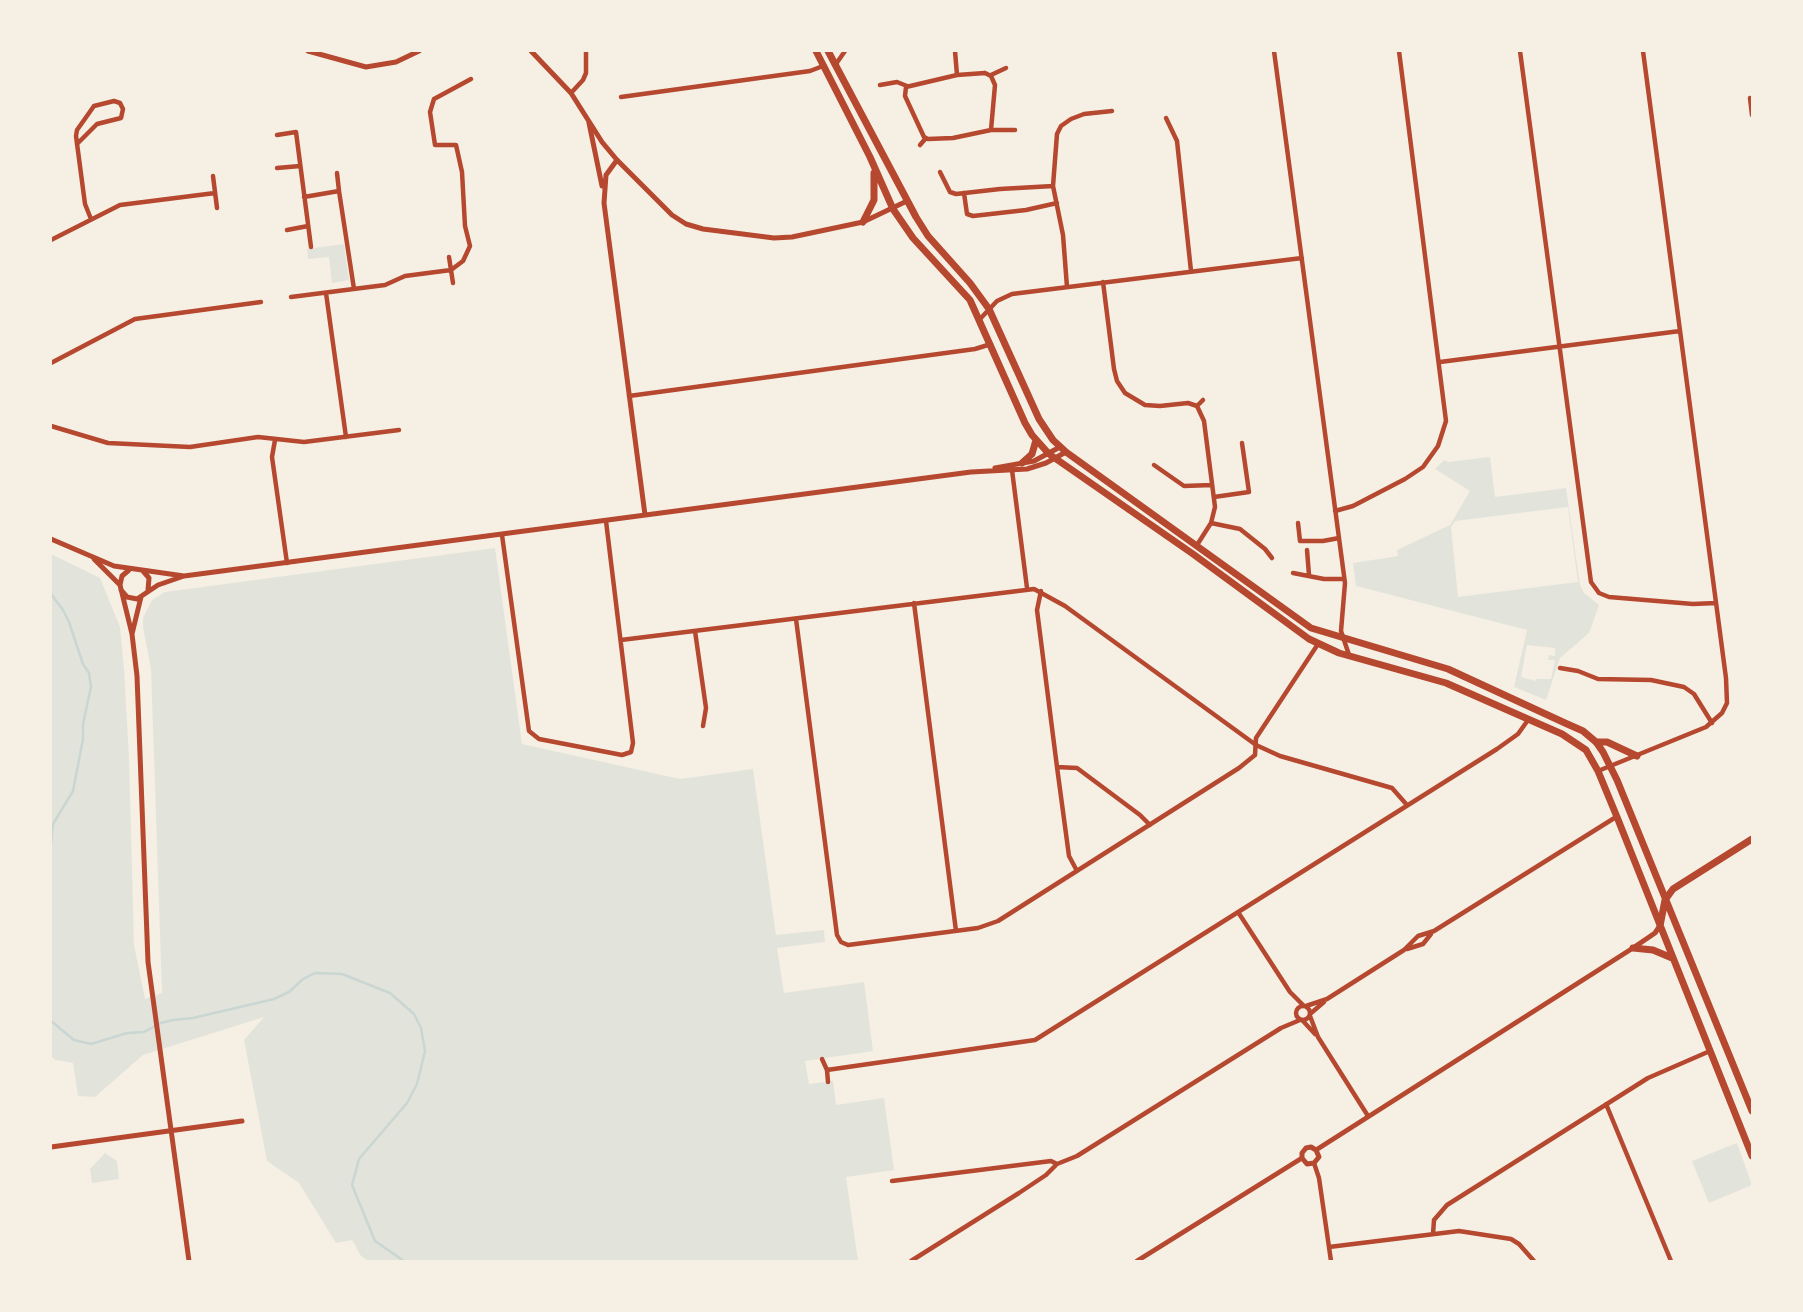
<!DOCTYPE html>
<html>
<head>
<meta charset="utf-8">
<style>
	body { margin:0 }
	#map { position:relative; width:1803px; height:1312px; overflow:hidden; background:#f6efe4; font-family:"PT Sans",sans-serif }
	canvas { display:block }
	.frame { position:absolute; inset:0; border:52px solid #f6efe4; pointer-events:none }
</style>
</head>
<body>
<div id="map">
<canvas width="1803" height="1312"></canvas>
<div class="frame"></div>
</div>
<script>
const c = document.querySelector('canvas').getContext('2d');
c.lineJoin = 'round';
function fill(path, color) {
  c.fillStyle = color;
  c.fill(path, 'evenodd');
}
function shape(rows) {
  const path = new Path2D();
  for (const r of rows) {
    if (r.length === 3) {
      path.moveTo(r[0] + r[2], r[1]);
      path.arc(r[0], r[1], r[2], 0, 2 * Math.PI);
      continue;
    }
    path.moveTo(r[0], r[1]);
    for (let i = 2; i < r.length; i += 2) path.lineTo(r[i], r[i + 1]);
  }
  return path;
}
function stroke(path, color, width, dash) {
  c.strokeStyle = color;
  c.lineWidth = width;
  c.lineCap = dash ? 'butt' : 'round';
  c.setLineDash(dash || []);
  c.stroke(path);
}
const green = shape([
	[344,244,349,280,332,283,329,257,308,259,307,249],
	[1490,457,1495,497,1566,488,1580,585,1584,593,1599,605,1589,633,1560,658,1546,700,1514,687,1527,630,1356,586,1353,563,1398,556,1397,550,1450,525,1470,491,1435,469,1444,460,1448,462],
	[1568,507,1578,582,1458,597,1451,527,1455,521],
	[1527,645,1555,648,1555,656,1549,655,1548,660,1555,660,1551,679,1537,679,1536,681,1521,677],
	[495,548,522,744,680,779,753,769,776,935,824,930,825,942,777,948,784,993,864,982,873,1051,805,1061,809,1084,833,1081,836,1105,884,1098,894,1170,846,1177,858,1261,368,1261,361,1256,352,1240,336,1243,299,1183,267,1161,244,1040,264,1017,143,1055,95,1097,78,1096,73,1063,56,1060,51,1057,51,554,100,578,120,627,124,669,129,758,134,945,145,999,162,993,151,669,143,627,143,618,152,600,165,592],
	[1737,1143,1752,1185,1709,1203,1692,1161],
	[105,1153,117,1161,119,1179,92,1183,90,1169]
]);
const stream = shape([
	[51,594,63,610,69,622,83,664,89,673,91,687,83,724,83,739,73,791,53,824,51,844],
	[51,1021,74,1040,91,1044,127,1033,144,1032,161,1023,173,1020,193,1018,274,999,289,992,303,979,315,973,342,974,390,993,414,1014,421,1028,425,1051,417,1084,407,1103,359,1159,352,1185,375,1241,404,1261]
]);
const minor = shape([
	[955,51,957,75],
	[1274,51,1345,583,1341,631,1349,655],
	[1520,51,1591,582,1599,593,1609,597,1693,604,1716,603],
	[836,64,845,51],
	[985,73,991,76,995,85,991,130,953,138,928,139,924,137,905,96,906,87,957,75,985,73],
	[991,75,1006,68],
	[880,85,897,82,907,86],
	[571,93,583,80,586,73,586,51],
	[621,97,810,71,823,66],
	[1750,98,1752,115],
	[1166,118,1177,141,1191,271],
	[991,130,1015,130],
	[277,135,296,132,311,247],
	[77,144,97,124,121,118,123,109,120,103,114,101,94,106,77,130,76,136,85,204,91,219],
	[920,145,926,138],
	[277,168,300,166],
	[940,172,950,192,956,194,1000,189,1053,186],
	[213,176,217,208],
	[339,191,354,289],
	[964,193,967,214,973,216,1026,210,1057,203],
	[304,197,339,191,337,173],
	[287,230,308,226],
	[51,240,120,205,215,193],
	[449,257,453,283],
	[1103,282,1114,369,1117,381,1125,393,1145,405,1160,406,1188,403,1197,406],
	[1067,287,1063,235,1053,186,1057,134,1061,126,1071,119,1084,114,1112,111],
	[326,293,346,437],
	[291,297,385,285,405,276,451,270,463,261,470,246,465,226,462,172,456,145,435,145,430,112,434,99,471,79],
	[980,319,997,301,1012,294,1302,258],
	[1440,362,1680,331],
	[51,363,135,319,261,302],
	[629,396,975,349,991,344],
	[51,426,108,443,190,447,258,437,304,442,399,430],
	[275,440,272,457,287,563],
	[1154,465,1184,486,1212,485],
	[1012,470,1027,588],
	[1214,497,1249,492,1242,443],
	[1335,511,1353,506,1405,479,1423,467,1438,446,1446,421,1399,51],
	[1211,523,1240,529,1265,549,1272,558],
	[1298,523,1300,541,1323,541,1339,538],
	[502,535,529,731,539,739,622,755,631,752,633,743,606,521],
	[1197,545,1211,523,1215,507,1204,421,1197,406,1203,400],
	[1307,550,1309,575],
	[1293,573,1324,579,1344,579],
	[1041,591,1037,610,1057,767,1069,856,1077,871],
	[914,603,956,931],
	[796,619,837,935,841,942,848,945,978,928,998,921,1239,768,1255,755,1256,738,1318,644],
	[695,631,706,708,703,726],
	[621,640,1034,589,1065,606,1256,745,1280,756,1392,788,1407,805],
	[1560,668,1578,671,1598,679,1651,680,1684,687,1694,694,1712,723],
	[1057,767,1077,768,1140,815,1150,825],
	[1598,771,1706,727,1722,713,1727,703,1726,678,1643,51],
	[1238,912,1290,992,1304,1006],
	[1407,949,1423,944,1431,934],
	[1303,1013,7],
	[1306,1006,1327,999,1404,950,1418,936,1434,931,1616,817],
	[1310,1014,1324,1002],
	[1310,1016,1318,1037,1368,1116],
	[1303,1021,1315,1034],
	[822,1059,827,1070,828,1082],
	[827,1070,1035,1040,1497,749,1518,734,1528,720],
	[1606,1104,1671,1261],
	[1314,1163,1319,1178,1331,1261],
	[892,1181,1051,1161,1057,1164],
	[1433,1234,1434,1220,1447,1205,1648,1078,1710,1051],
	[1329,1247,1459,1231,1511,1239,1519,1244,1534,1261],
	[911,1261,1019,1193,1046,1175,1057,1164,1077,1156,1281,1028,1300,1020]
]);
const tertiary = shape([
	[589,123,602,186],
	[617,160,606,175,604,203,645,515],
	[995,468,1034,461,1060,447],
	[51,539,114,566,184,576],
	[94,559,120,585],
	[129,570,122,576,120,585,132,634,137,676,148,962,189,1261],
	[143,571,149,578,148,590],
	[121,590,127,597,137,599,158,585,184,576,971,472,1027,469,1046,463,1066,452],
	[132,634,141,597],
	[51,1147,242,1121],
	[1316,1150,1633,948,1655,933,1659,927],
	[1302,1158,1307,1164,1314,1163,1319,1157,1316,1150],
	[1302,1158,1302,1153,1306,1148,1311,1147,1316,1150],
	[1137,1261,1302,1158]
]);
const secondary = shape([
	[308,51,366,67,396,62,419,51],
	[531,51,571,93,602,142,617,160,672,215,686,224,703,229,774,238,792,237,863,222,907,201]
]);
const trunk = shape([
	[816,51,870,157,893,209,913,238,970,300,1025,423,1032,435,1049,454,1193,554,1309,639,1339,653,1446,683,1562,734,1586,750,1598,771,1617,817,1752,1156],
	[828,51,916,217,928,236,970,283,989,309,1039,419,1053,440,1066,452,1311,628,1448,669,1565,723,1583,731,1596,742,1603,752,1617,780,1752,1111],
	[863,222,874,200,874,173],
	[1022,463,1032,454,1036,440],
	[1596,742,1607,742,1637,756],
	[1660,926,1665,900,1673,889,1752,839],
	[1633,948,1653,950,1672,958]
]);
fill(green, '#e2e4dc');
stroke(stream, '#c9d6d2', 2.5);
stroke(minor, '#b5482f', 4.5);
stroke(tertiary, '#b5482f', 5);
stroke(secondary, '#b5482f', 5);
stroke(trunk, '#b5482f', 7);
</script>
</body>
</html>
